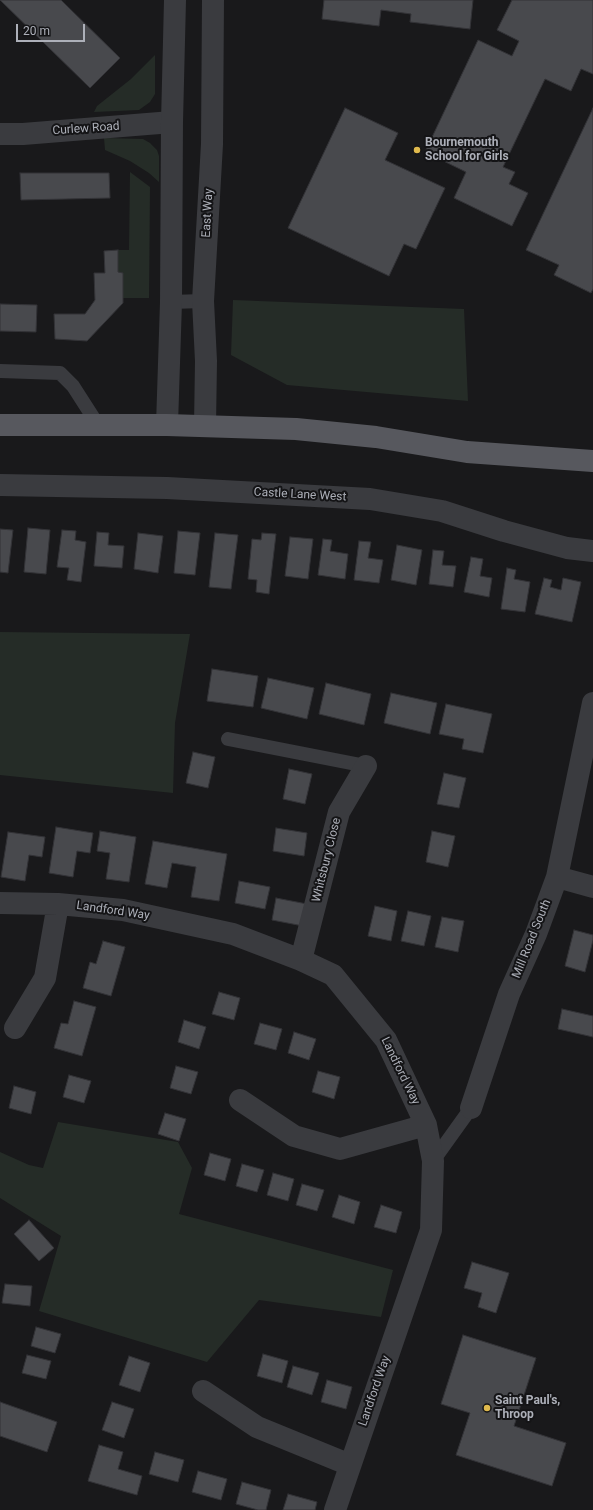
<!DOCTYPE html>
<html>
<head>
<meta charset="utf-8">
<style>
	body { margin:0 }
	#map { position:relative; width:593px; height:1510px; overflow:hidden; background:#19191b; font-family:Roboto,sans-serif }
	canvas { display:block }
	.scale { position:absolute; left:16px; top:24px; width:69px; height:18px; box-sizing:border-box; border:2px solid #adb0b9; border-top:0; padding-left:5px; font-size:12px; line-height:14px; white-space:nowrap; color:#adb0b9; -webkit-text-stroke:3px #141416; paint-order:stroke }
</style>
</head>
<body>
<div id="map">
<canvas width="593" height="1510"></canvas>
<div class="scale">20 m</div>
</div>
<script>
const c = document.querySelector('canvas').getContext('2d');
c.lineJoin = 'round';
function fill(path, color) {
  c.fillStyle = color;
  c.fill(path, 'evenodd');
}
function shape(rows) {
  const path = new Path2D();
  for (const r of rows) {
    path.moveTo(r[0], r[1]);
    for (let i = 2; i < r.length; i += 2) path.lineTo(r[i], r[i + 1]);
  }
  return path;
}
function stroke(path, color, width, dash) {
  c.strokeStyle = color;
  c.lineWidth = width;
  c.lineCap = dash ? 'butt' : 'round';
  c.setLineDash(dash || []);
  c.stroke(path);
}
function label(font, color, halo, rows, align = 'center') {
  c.font = font + ' Roboto,sans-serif';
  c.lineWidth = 4;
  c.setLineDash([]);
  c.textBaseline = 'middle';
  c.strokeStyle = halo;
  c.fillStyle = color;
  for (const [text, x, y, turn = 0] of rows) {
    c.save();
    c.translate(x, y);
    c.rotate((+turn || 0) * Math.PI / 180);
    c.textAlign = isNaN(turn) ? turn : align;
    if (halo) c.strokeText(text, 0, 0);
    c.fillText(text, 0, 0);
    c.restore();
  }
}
const green = shape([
	[155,55,155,94,150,102,139,110,94,112,97,106,131,79],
	[104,138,143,139,150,143,157,150,159,156,159,182,149,173,130,161,105,150],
	[130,172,150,187,149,298,123,298,123,273,118,272,118,250,129,250],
	[233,300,464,309,468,401,287,385,231,355],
	[0,632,190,634,175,723,173,793,0,775],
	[58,1122,178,1142,192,1168,179,1214,393,1270,381,1317,259,1300,207,1362,39,1311,61,1236,0,1198,0,1152,29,1165,43,1168]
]);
const building = shape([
	[0,0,61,0,120,58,90,88,0,0],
	[324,0,473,0,470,29,410,22,411,14,381,10,379,26,322,19,324,0],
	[512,0,593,0,593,74,581,69,571,91,545,79,503,167,515,172,509,184,528,193,512,226,454,198,466,172,425,152,478,40,512,56,519,41,497,30,512,0],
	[345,108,398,133,385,160,445,188,416,249,404,244,389,276,288,228,345,108],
	[593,108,593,289,591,293,554,275,559,265,526,250,593,108],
	[20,173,109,173,110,198,21,200,20,173],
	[118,250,118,272,123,273,123,303,87,341,55,339,54,314,85,314,95,300,94,273,105,273,104,251,118,250],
	[0,304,37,305,36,332,0,331,0,304],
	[28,528,50,530,46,574,24,572,28,528],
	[0,529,13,530,8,573,0,572,0,529],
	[62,530,76,531,75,540,86,542,81,582,67,580,69,568,57,567,62,530],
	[178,531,200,533,195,575,174,573,178,531],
	[97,532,109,533,108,545,124,546,122,568,94,566,97,532],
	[138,533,163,536,158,573,134,569,138,533],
	[215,533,238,535,231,589,209,587,215,533],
	[262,533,276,534,269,594,256,592,257,580,248,579,252,539,261,540,262,533],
	[290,537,313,539,308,579,285,576,290,537],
	[323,539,332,540,330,551,348,554,345,579,318,575,323,539],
	[359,541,371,542,368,558,383,560,379,583,354,580,359,541],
	[397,545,422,550,416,585,391,580,397,545],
	[433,550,444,551,442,565,456,566,453,587,429,584,433,550],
	[471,557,483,559,480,576,492,578,489,597,464,592,471,557],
	[507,568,516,570,514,579,530,582,525,612,501,609,507,568],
	[544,578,552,580,550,587,561,590,563,578,581,582,572,622,535,614,544,578],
	[212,669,258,676,253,707,207,701,212,669],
	[268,678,314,688,307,719,261,708,268,678],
	[326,683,371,694,364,725,319,714,326,683],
	[391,693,437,703,430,734,384,723,391,693],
	[446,704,492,714,483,753,462,749,464,739,439,734,446,704],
	[193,752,215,757,208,788,186,783,193,752],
	[289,769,312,774,305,804,283,799,289,769],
	[444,773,466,778,459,808,437,804,444,773],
	[56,827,93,833,90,853,77,851,73,877,49,873,56,827],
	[276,828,307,833,304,856,273,851,276,828],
	[100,831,136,837,129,882,106,879,110,853,97,851,100,831],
	[432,831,455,836,448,867,426,862,432,831],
	[8,832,45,837,42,857,29,855,25,881,1,877,8,832],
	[153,841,227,854,219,901,191,897,196,867,172,863,167,888,145,884,153,841],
	[239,881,270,887,265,909,235,903,239,881],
	[276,898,307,904,303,926,272,920,276,898],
	[375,906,397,911,391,941,368,936,375,906],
	[408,911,431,916,424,946,401,941,408,911],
	[442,917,464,921,458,952,435,947,442,917],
	[574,930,593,935,593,940,585,972,565,966,574,930],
	[103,941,125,947,111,996,83,988,90,962,96,964,103,941],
	[219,992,240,998,234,1020,212,1014,219,992],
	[74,1001,96,1007,82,1056,54,1048,61,1023,68,1024,74,1001],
	[562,1009,593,1016,593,1037,558,1029,562,1009],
	[184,1020,206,1027,199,1049,178,1042,184,1020],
	[260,1023,282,1029,276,1050,254,1044,260,1023],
	[294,1032,316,1039,309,1060,288,1053,294,1032],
	[176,1066,198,1072,191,1094,170,1088,176,1066],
	[318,1071,340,1077,334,1099,312,1092,318,1071],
	[69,1075,91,1081,84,1103,63,1097,69,1075],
	[14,1086,36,1092,31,1114,9,1108,14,1086],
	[165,1113,186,1119,179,1141,158,1134,165,1113],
	[210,1153,231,1159,225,1181,204,1175,210,1153],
	[242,1164,264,1170,257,1192,236,1186,242,1164],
	[273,1173,294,1179,288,1201,267,1195,273,1173],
	[302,1184,324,1190,317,1211,296,1205,302,1184],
	[339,1195,360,1202,354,1224,332,1217,339,1195],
	[381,1205,402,1212,396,1233,374,1227,381,1205],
	[29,1220,54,1248,39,1261,14,1234,29,1220],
	[472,1262,509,1273,496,1313,478,1307,482,1293,464,1288,472,1262],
	[5,1284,32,1286,30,1306,2,1303,5,1284],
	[36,1327,61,1334,55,1353,31,1346,36,1327],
	[463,1335,536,1358,514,1426,566,1443,552,1486,456,1455,470,1413,441,1404,463,1335],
	[263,1354,288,1361,282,1383,257,1376,263,1354],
	[27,1355,51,1361,46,1379,22,1373,27,1355],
	[129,1356,150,1363,140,1392,119,1385,129,1356],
	[293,1366,319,1373,312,1395,287,1387,293,1366],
	[327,1380,352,1387,346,1409,321,1402,327,1380],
	[0,1402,57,1422,47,1452,0,1436,0,1402],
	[112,1402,134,1409,124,1438,102,1430,112,1402],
	[99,1445,123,1452,118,1469,142,1476,137,1495,88,1481,99,1445],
	[155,1452,184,1460,178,1482,149,1474,155,1452],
	[198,1471,227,1479,221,1500,192,1492,198,1471],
	[242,1482,271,1490,266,1510,258,1510,236,1504,242,1482],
	[288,1494,317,1502,315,1510,283,1510,288,1494]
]);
const service = shape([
	[171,302,203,301],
	[0,371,60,373,73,386,98,425],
	[228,739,366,766],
	[433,1161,471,1108]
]);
const minor = shape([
	[0,134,23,134,172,122],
	[0,485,167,488,370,499,442,511,504,531,567,548,593,551],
	[557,877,593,887],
	[0,903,58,904,123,910,233,934,301,960,333,975,386,1040,426,1125,433,1161,431,1230,335,1510],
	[301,960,339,812,366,766],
	[15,1028,45,978,58,904],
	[240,1100,294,1136,340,1149,426,1125],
	[471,1108,509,994,536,934,557,877,593,703],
	[203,1391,257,1427,350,1465]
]);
const tertiary = shape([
	[167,425,171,302,172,122,175,0],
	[205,426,206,361,203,301,212,144,213,0]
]);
const primary = shape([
	[0,425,167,425,296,429,376,437,467,452,593,461]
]);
const markers = [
	[417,150,4,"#dfb94d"],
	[487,1408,4,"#dfb94d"]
];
const streetNames = [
	["Curlew Road",86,129,-4],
	["East Way",208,213,-87],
	["Castle Lane West",300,495,3],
	["Whitsbury Close",327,860,-76],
	["Landford Way",113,911,8],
	["Mill Road South",532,939,-68],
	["Landford Way",400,1071,64],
	["Landford Way",375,1391,-71]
];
const poiNames = [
	["Bournemouth",425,143],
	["School for Girls",425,157],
	["Saint Paul's,",495,1401],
	["Throop",495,1415]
];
fill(green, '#252c27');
fill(building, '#48494d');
stroke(building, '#333337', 1);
stroke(service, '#3a3b3f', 14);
stroke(minor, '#3a3b3f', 22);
stroke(tertiary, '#3a3b3f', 22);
stroke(primary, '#57585e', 22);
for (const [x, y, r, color] of markers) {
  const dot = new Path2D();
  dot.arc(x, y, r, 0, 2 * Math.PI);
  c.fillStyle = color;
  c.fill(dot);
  stroke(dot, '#141416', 1.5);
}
label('12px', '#adb0b9', '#141416', streetNames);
label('bold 12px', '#adb0b9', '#141416', poiNames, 'left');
</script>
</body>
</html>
